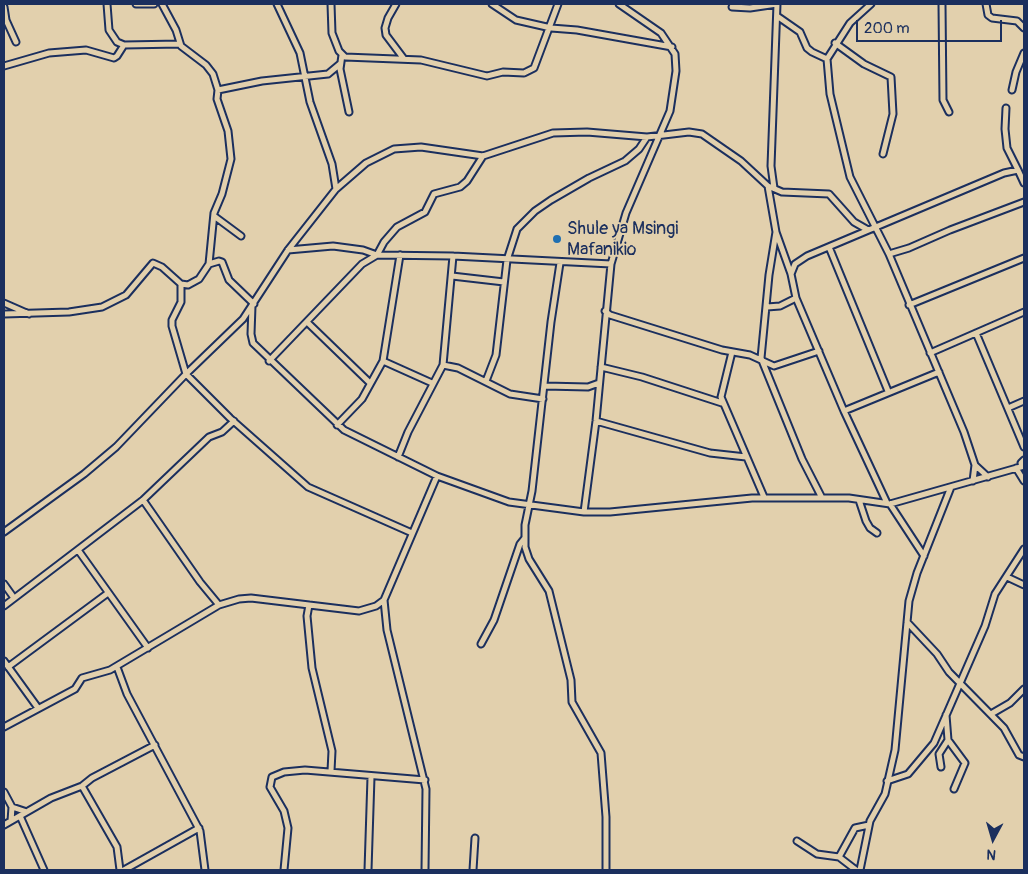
<!DOCTYPE html>
<html>
<head>
<meta charset="utf-8">
<style>
	body { margin:0 }
	#map { position:relative; width:1028px; height:874px; overflow:hidden; background:#e2d0ad; font-family:Pangolin,sans-serif }
	canvas { display:block }
	.frame { position:absolute; inset:0; border:5px solid #1b2f5e; pointer-events:none }
	.north { position:absolute; left:968px; top:814px; width:50px; height:50px; -webkit-text-stroke:4px #e2d0ad; paint-order:stroke; rotate:186deg; font-size:14px; font-weight:700; line-height:20px; text-align:center; color:#1b2f5e }
	.north::after { content:''; display:block; margin:auto; width:18px; height:22px; background:#1b2f5e; clip-path:polygon(50% 0,100% 100%,50% 72%,0 100%) }
	.scale { position:absolute; left:856px; top:20px; width:146px; height:22px; box-sizing:border-box; border:2px solid #1b2f5e; border-top:0; padding-left:6px; font-size:15px; line-height:18px; white-space:nowrap; color:#1b2f5e; -webkit-text-stroke:4px #e2d0ad; paint-order:stroke }
</style>
</head>
<body>
<div id="map">
<canvas width="1028" height="874"></canvas>
<div class="frame"></div>
<div class="north">N</div>
<div class="scale">200 m</div>
</div>
<script>
const c = document.querySelector('canvas').getContext('2d');
c.lineJoin = 'round';
function shape(rows) {
  const path = new Path2D();
  for (const r of rows) {
    path.moveTo(r[0], r[1]);
    for (let i = 2; i < r.length; i += 2) path.lineTo(r[i], r[i + 1]);
  }
  return path;
}
function stroke(path, color, width, dash) {
  c.strokeStyle = color;
  c.lineWidth = width;
  c.lineCap = dash ? 'butt' : 'round';
  c.setLineDash(dash || []);
  c.stroke(path);
}
function label(font, color, halo, rows, align = 'center') {
  c.font = font + ' Pangolin,sans-serif';
  c.lineWidth = 4;
  c.setLineDash([]);
  c.textBaseline = 'middle';
  c.strokeStyle = halo;
  c.fillStyle = color;
  for (const [text, x, y, turn = 0] of rows) {
    c.save();
    c.translate(x, y);
    c.rotate((+turn || 0) * Math.PI / 180);
    c.textAlign = isNaN(turn) ? turn : align;
    if (halo) c.strokeText(text, 0, 0);
    c.fillText(text, 0, 0);
    c.restore();
  }
}
const minor = shape([
	[107,4,109,30,117,42,124,45,180,44],
	[136,4,154,4],
	[162,4,176,30,181,46,206,65,213,74,218,90,217,99,228,131,231,159,222,194,214,213,209,264],
	[331,4,332,33,339,51,345,57,421,60,487,76,503,72,524,73,534,68,558,4],
	[396,4,388,18,385,28,386,35,404,59],
	[492,4,516,20,551,28,577,30,672,47],
	[871,4,850,23,827,59,830,94,850,177,889,254,964,432,975,465,973,481],
	[942,4,943,100,949,112],
	[986,4,988,15,992,18,1017,21,1024,28],
	[4,7,6,20,16,42],
	[732,7,750,8,777,4],
	[777,16,800,32,807,48,812,52,827,59],
	[835,43,864,64,891,77,893,114,883,154],
	[342,55,340,69,349,112],
	[4,66,49,53,86,50,114,58,117,56,124,45],
	[218,90,262,81,328,74,340,64],
	[1012,90,1016,72,1024,53],
	[1006,108,1005,129,1007,148,1018,170],
	[768,186,776,232,769,275,761,358,802,459,822,498],
	[774,188,771,166,777,4],
	[336,189,366,163,394,149,421,147,483,156,553,133,587,132,647,137],
	[214,216,241,236],
	[776,232,791,274,796,298,844,411,887,503],
	[829,247,888,391],
	[288,250,333,246,363,250,377,255,384,242,397,227,425,212,434,194,460,187,467,181,483,156],
	[889,254,909,248,950,230,1024,202],
	[560,263,551,322,532,491,525,525,525,547,529,559,549,591,571,680,572,702,601,753,606,817,606,870],
	[791,274,795,264,807,256,1004,173,1018,170,1024,183],
	[452,276,504,282],
	[181,284,181,302,172,320,172,326,186,374,230,418,308,487,412,533],
	[4,303,29,314],
	[909,305,1024,258],
	[252,306,251,334,253,343,344,430,437,476,509,502,584,512,610,512,752,498,849,498,890,504,1024,466],
	[767,307,780,306,796,298],
	[605,311,610,315,722,350,750,355,774,366,819,351],
	[4,314,69,312,102,307,126,295,153,263,162,267,181,284,188,285,199,279,209,264,219,261,222,262,229,280,254,304],
	[307,322,370,383],
	[976,333,1024,447],
	[732,352,721,397,764,497],
	[930,353,1024,312],
	[269,361,362,264,377,255,453,256,611,264],
	[383,361,400,255],
	[443,365,453,256],
	[601,367,642,377,722,403],
	[486,381,496,355,507,260,517,229,535,211,551,200,589,178,625,161,639,149,647,137,689,132,702,134,741,161,768,186,782,192,829,194,854,222,868,230],
	[545,386,588,387,599,383],
	[1008,408,1024,401],
	[844,411,939,372],
	[596,421,710,453,746,457],
	[337,425,362,399,383,361,432,383],
	[398,457,408,432,443,365,458,368,510,394,543,399],
	[975,465,988,477],
	[1022,466,1021,463,1024,460],
	[1016,468,1024,481],
	[143,500,200,582,219,605],
	[859,500,866,521,870,528,877,533],
	[890,504,924,556],
	[584,512,596,421,611,264,626,213,670,111,676,71,675,54,661,33,619,4],
	[4,532,84,474,116,447,186,374,243,319,288,250,336,189,332,164,310,102,300,53,277,4],
	[78,550,148,648],
	[1007,577,1024,585],
	[4,584,14,598],
	[384,600,387,630,426,789,425,870],
	[309,605,307,616,312,668,332,751,331,771],
	[4,606,143,500,209,437,222,432,234,421],
	[907,622,937,654,949,672,1004,728,1019,755,1024,757],
	[481,644,494,620,520,544,524,539],
	[4,661,38,708],
	[8,667,108,593],
	[117,667,127,694,200,831,205,870],
	[991,714,1010,703,1024,689],
	[4,727,75,689,82,678,110,670,219,605,239,599,251,598,359,611,376,606,384,600,437,476],
	[948,740,965,763,954,789],
	[941,767,939,754,948,740,946,715],
	[887,781,908,774,934,743,985,626,995,594,1024,549],
	[82,786,117,847,120,870],
	[4,792,12,807,11,821],
	[12,807,27,812],
	[20,816,44,870],
	[4,825,51,798,82,786,92,778,155,745],
	[797,841,817,854,839,857,856,870],
	[839,857,855,828,869,825],
	[124,870,199,828],
	[284,870,288,828,284,811,270,787,272,777,284,772,305,770,425,780],
	[368,870,371,777],
	[473,870,475,838],
	[860,870,870,821,885,794,895,750,909,601,917,573,951,487]
]);
const markers = [
	[557,239,5,"#1f6fb2"]
];
const poiNames = [
	["Shule ya Msingi",567,229],
	["Mafanikio",567,250]
];
stroke(minor, '#1b2f5e', 9);
stroke(minor, '#e2d0ad', 5);
for (const [x, y, r, color] of markers) {
  const dot = new Path2D();
  dot.arc(x, y, r, 0, 2 * Math.PI);
  c.fillStyle = color;
  c.fill(dot);
  stroke(dot, '#e2d0ad', 2);
}
label('18px', '#1b2f5e', '#e2d0ad', poiNames, 'left');
</script>
</body>
</html>
